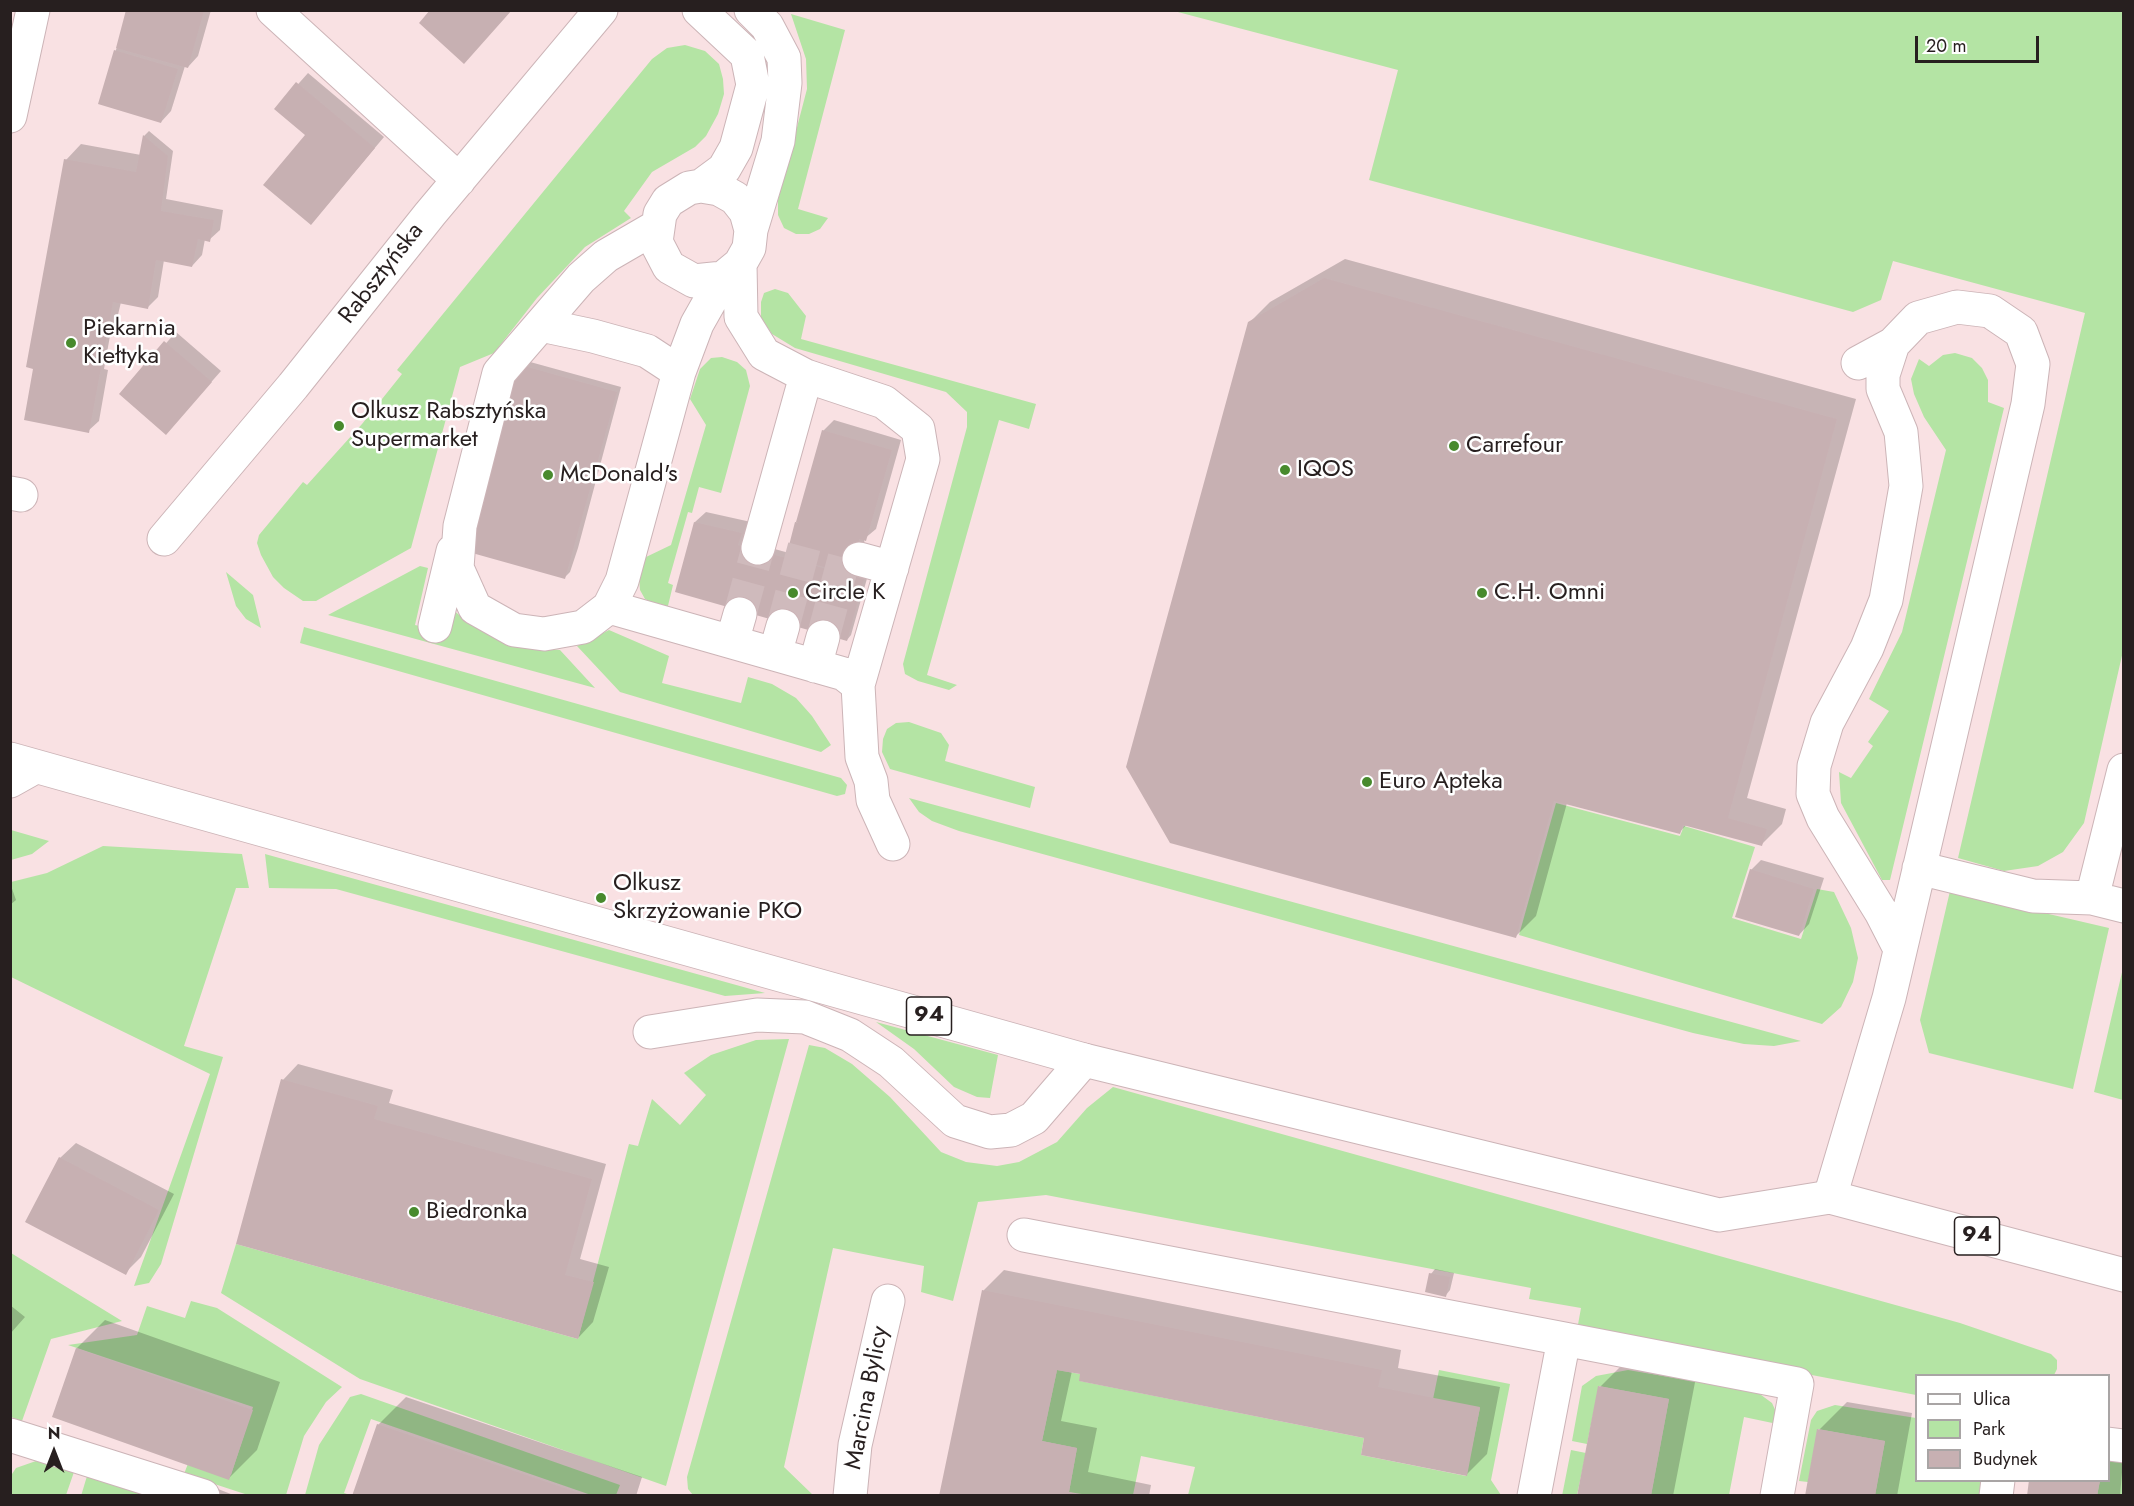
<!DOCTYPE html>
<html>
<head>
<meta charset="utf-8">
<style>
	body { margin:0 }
	#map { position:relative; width:2134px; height:1506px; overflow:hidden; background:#f9e1e3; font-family:Jost,sans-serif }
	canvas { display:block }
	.frame { position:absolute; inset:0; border:12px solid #271f1f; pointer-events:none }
	.legend { position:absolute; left:1915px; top:1374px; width:195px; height:108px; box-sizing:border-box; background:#fff; border:2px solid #a9a5a5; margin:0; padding:8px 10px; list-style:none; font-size:18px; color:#271f1f }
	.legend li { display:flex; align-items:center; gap:12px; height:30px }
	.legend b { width:30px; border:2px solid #a9a5a5 }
	.north { position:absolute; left:24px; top:1422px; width:60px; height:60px; -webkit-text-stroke:4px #fff; paint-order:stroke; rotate:0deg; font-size:16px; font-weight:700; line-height:24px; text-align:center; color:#271f1f }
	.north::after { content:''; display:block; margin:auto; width:21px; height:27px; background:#271f1f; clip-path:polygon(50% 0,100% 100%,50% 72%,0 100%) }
	.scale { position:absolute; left:1915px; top:36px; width:124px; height:27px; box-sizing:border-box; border:3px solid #271f1f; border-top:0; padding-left:8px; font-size:18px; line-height:21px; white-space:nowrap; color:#271f1f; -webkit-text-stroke:4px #fff; paint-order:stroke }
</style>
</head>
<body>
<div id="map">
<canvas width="2134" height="1506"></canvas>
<div class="frame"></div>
<ul class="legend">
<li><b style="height:8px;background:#fff"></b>Ulica</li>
<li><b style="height:16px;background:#b4e4a4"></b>Park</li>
<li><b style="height:16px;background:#c7b0b2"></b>Budynek</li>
</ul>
<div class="north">N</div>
<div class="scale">20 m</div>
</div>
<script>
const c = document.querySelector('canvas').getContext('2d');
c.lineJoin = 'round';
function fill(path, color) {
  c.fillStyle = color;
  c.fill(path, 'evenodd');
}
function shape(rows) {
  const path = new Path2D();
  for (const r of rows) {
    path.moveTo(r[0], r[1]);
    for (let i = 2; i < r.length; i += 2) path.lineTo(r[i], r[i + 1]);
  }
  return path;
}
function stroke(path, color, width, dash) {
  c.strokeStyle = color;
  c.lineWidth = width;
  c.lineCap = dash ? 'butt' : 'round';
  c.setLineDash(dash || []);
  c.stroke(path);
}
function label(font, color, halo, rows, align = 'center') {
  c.font = font + ' Jost,sans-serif';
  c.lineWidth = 5;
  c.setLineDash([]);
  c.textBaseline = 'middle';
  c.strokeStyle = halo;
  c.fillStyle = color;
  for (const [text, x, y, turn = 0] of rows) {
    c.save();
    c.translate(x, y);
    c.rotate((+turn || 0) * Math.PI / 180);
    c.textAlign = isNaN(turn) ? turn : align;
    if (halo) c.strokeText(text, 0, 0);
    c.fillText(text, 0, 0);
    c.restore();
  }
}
const green = shape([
	[1174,11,2123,11,2123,651,2084,823,2063,852,2038,866,2004,871,1958,858,2085,313,1893,261,1881,300,1853,312,1369,180,1398,70],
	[791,14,845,30,798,209,828,218,820,229,809,234,796,234,784,228,778,215,778,200,807,89,806,59],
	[685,45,705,51,719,64,723,79,724,94,718,114,706,136,695,147,652,172,624,211,631,218,585,247,537,298,494,353,460,367,411,548,316,601,303,601,284,588,273,577,261,555,257,543,259,535,303,482,307,485,362,424,402,374,397,370,652,59,667,48],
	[775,289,788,293,806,316,801,339,1036,404,1029,429,999,420,927,675,957,685,949,690,918,681,905,674,903,664,967,427,967,412,946,392,795,348,772,334,761,318,761,302,764,293],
	[1955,353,1972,358,1982,368,1988,380,1988,402,2004,408,1890,880,1882,880,1841,803,1839,772,1851,778,1873,746,1868,742,1889,711,1869,699,1902,632,1946,450,1924,417,1914,394,1911,379,1919,359,1929,366,1943,355],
	[722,357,737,362,746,370,750,386,721,493,699,487,692,513,688,512,668,583,673,585,667,610,645,599,640,590,639,576,644,558,671,545,706,425,690,399,700,369,711,358],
	[420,566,428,568,415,625,447,632,453,610,473,626,508,645,560,650,595,688,328,615],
	[226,572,253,595,261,628,246,619,236,606],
	[304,627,841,778,847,785,845,794,837,796,300,643],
	[609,630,669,656,662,683,741,703,748,677,772,684,796,698,812,716,831,745,821,752,620,692,577,646],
	[909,722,941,733,949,745,945,761,1035,787,1030,808,890,769,882,752,883,739,887,729,896,723],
	[909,798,1223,883,1801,1041,1774,1046,1744,1044,1693,1033,959,831,932,821,919,812],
	[1556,803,1680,836,1684,826,1755,847,1732,918,1801,939,1817,889,1834,892,1851,928,1858,958,1853,982,1841,1007,1822,1024,1519,935],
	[10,830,11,830,49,841,32,854,11,860],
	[103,846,242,854,249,888,236,888,184,1046,223,1057,161,1264,149,1283,134,1286,210,1074,11,977,11,882,47,873],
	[265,854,765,993,725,996,336,889,269,888],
	[1950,891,2109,928,2073,1089,1929,1053,1920,1020],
	[2123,968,2124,1100,2123,1100,2094,1092],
	[876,1022,998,1055,990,1098,977,1097,954,1087,914,1049],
	[789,1039,666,1486,360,1379,221,1293,236,1244,578,1339,629,1144,638,1146,652,1099,680,1125,706,1095,684,1073,711,1055,756,1040],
	[809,1045,825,1048,852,1064,890,1097,941,1152,966,1162,997,1166,1019,1162,1057,1142,1087,1108,1113,1087,1960,1323,2051,1354,2057,1360,2057,1369,2054,1375,1916,1376,1916,1395,1577,1330,1581,1308,1529,1299,1531,1288,1046,1195,978,1202,953,1301,921,1292,924,1266,833,1248,784,1467,813,1495,693,1495,688,1489,687,1477],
	[11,1253,122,1321,51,1339,22,1421,11,1417],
	[191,1301,217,1308,342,1387,326,1402,304,1436,286,1495,248,1495,184,1474,189,1461,231,1475,253,1407,68,1345,137,1335,147,1306,185,1318],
	[1057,1370,1080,1374,1080,1381,1364,1438,1361,1455,1466,1476,1480,1408,1433,1399,1439,1370,1510,1384,1491,1480,1501,1495,1188,1495,1195,1467,1141,1456,1133,1495,1088,1495,1069,1492,1077,1448,1042,1441],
	[1628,1370,1757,1392,1772,1403,1782,1425,1744,1417,1729,1495,1651,1495,1669,1399,1599,1386,1587,1444,1572,1441,1582,1386,1596,1376],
	[361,1394,620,1485,616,1495,591,1495,371,1419,344,1493,350,1495,305,1495,319,1445,350,1397],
	[1835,1405,1916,1418,1916,1480,1983,1481,1981,1495,1875,1495,1885,1441,1818,1429,1808,1482,1799,1481,1811,1420,1817,1411],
	[1571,1450,1586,1453,1577,1495,1562,1496],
	[2109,1457,2123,1461,2123,1495,2097,1496,2100,1481,2108,1480],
	[36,1461,74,1472,66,1495,11,1495,10,1477,16,1468],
	[87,1476,148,1496,81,1496]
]);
const shadow = shape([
	[128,10,211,10,198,56,188,67,185,66,171,111,161,122,100,103],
	[308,73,384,137,321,212,307,135,276,109],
	[149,131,173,151,166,199,223,210,220,230,209,240,205,239,202,255,192,266,164,260,158,297,147,308,121,302,117,319,112,325,104,369,108,370,99,421,88,431,66,160,81,144,141,155,144,136],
	[1345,259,1856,399,1747,798,1786,809,1782,824,1762,844,1687,824,1679,833,1567,803,1536,916,1516,936,1249,323,1270,302],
	[176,332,221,371,176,422,121,394],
	[523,360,621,387,578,548,570,572,565,577],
	[834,420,901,440,876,529,864,539,868,575,851,635,847,640,677,591,695,522,706,512,751,522,746,541,789,553,823,431],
	[1761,860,1824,878,1809,924,1799,935,1751,870],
	[10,883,16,900,10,905],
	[298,1064,393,1090,389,1103,606,1164,580,1259,609,1267,593,1322,578,1338,283,1080],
	[76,1143,174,1194,141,1257,125,1273,60,1158],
	[1435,1269,1454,1273,1450,1290,1446,1295,1431,1274],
	[1004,1270,1401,1350,1398,1368,1500,1387,1487,1454,1466,1475,1366,1437,1072,1371,1061,1421,1097,1428,1088,1472,1151,1485,1149,1496,941,1496,984,1290],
	[10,1305,25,1317,10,1334],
	[105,1320,280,1382,257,1450,229,1478,54,1416,77,1348],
	[1628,1359,1697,1372,1673,1496,1579,1496,1600,1387],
	[406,1397,642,1477,636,1496,354,1496,378,1425],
	[1847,1402,1912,1413,1897,1496,1807,1496,1819,1430],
	[2108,1446,2124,1449,2120,1496,2028,1496,2031,1480,2108,1480],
	[218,1489,236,1496,211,1496]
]);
const building = shape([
	[126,10,204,11,188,68,116,48],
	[430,10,512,10,464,64,419,23],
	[114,50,178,69,161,123,98,104],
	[296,82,375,148,311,225,263,185,305,135,274,109],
	[143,135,168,156,161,211,214,220,210,242,198,239,192,267,156,260,148,309,113,302,89,433,24,420,33,369,26,367,64,159,136,172],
	[1324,278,1837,419,1728,818,1767,829,1762,846,1683,825,1680,834,1554,801,1516,938,1170,843,1126,767,1248,322],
	[164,341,212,382,166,435,119,394],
	[517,364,617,392,565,579,465,551],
	[822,430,892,450,866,541,859,539,859,559,854,575,786,557,795,522,803,523,796,522],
	[694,522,742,533,738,545,864,579,847,641,675,592],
	[1750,869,1814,889,1799,936,1735,917],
	[281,1079,378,1106,374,1119,592,1179,565,1275,594,1282,578,1339,236,1244],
	[59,1157,159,1210,126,1275,25,1222],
	[1429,1273,1450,1277,1446,1297,1425,1292],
	[982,1290,1382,1370,1378,1387,1480,1407,1467,1476,1361,1455,1364,1438,1079,1381,1080,1374,1057,1370,1042,1441,1077,1448,1069,1492,1083,1496,939,1496],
	[76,1348,253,1410,229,1480,52,1417],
	[1598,1386,1669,1399,1651,1496,1577,1496],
	[377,1424,585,1495,585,1496,352,1496],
	[1817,1429,1885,1441,1875,1496,1805,1496],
	[2029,1480,2100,1480,2097,1496,2027,1496]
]);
const minorTunnel = shape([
	[740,614,758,548],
	[783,626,805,544],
	[823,637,845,555]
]);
const minor = shape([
	[273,10,459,180],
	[699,10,747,55,753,85,736,148,724,169,701,186],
	[10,116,33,10],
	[656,227,606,256,581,278,499,373,460,526,457,568,475,608,514,630,544,634,583,627,609,607,622,581,679,372,697,324,723,278],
	[751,230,746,212,735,198,719,189,701,186,689,188,668,201,660,214,656,242,669,267,694,281,723,278,740,264,749,248,751,230,778,141,785,83,784,58,767,26,751,10],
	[740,264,741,317,764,354,806,376,884,402,918,429,923,459,858,685,862,757,871,781,873,800,893,844],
	[541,325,593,336,647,351,679,372],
	[1893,344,1883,375,1883,389,1901,432,1906,486,1886,600,1867,648,1827,723,1814,766,1813,794,1823,818,1881,912,1900,949],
	[10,493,21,495],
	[164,539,293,386,430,214,601,10],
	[758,548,806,376],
	[859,559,892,568],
	[609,607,844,674,858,685],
	[435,626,453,551],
	[732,642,740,614],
	[775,654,783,626],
	[815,666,823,637],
	[10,781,35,767],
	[1919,868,2033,896,2092,898,2124,906],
	[2092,898,2124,770],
	[650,1032,757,1015,805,1017,850,1035,891,1062,955,1121,990,1132,1011,1130,1034,1118,1084,1060],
	[1830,1197,1889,998,2028,404,2033,364,2021,332,1990,311,1957,307,1918,318,1893,344,1858,363],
	[1024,1235,1564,1339,1534,1496],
	[1564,1339,1797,1384,1777,1496],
	[10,1435,203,1496],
	[2108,1444,2124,1446],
	[850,1496,855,1445,888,1301],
	[1996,1496,1998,1480]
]);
const major = shape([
	[10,759,1084,1060,1719,1215,1830,1197,2124,1275]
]);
const markers = [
	[71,343,6,"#488a2d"],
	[339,426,6,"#488a2d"],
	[1454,446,6,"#488a2d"],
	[1285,470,6,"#488a2d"],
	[548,475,6,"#488a2d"],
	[793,593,6,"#488a2d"],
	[1482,593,6,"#488a2d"],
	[1367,782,6,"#488a2d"],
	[601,898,6,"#488a2d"],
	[414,1212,6,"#488a2d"]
];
const shields = [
	[929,1016,45],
	[1977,1236,45]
];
const shieldNames = [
	["94",929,1016],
	["94",1977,1236]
];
const streetNames = [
	["Rabsztyńska",382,274,-52],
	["Marcina Bylicy",868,1398,-79]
];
const poiNames = [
	["Piekarnia",83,329],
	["Kiełtyka",83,357],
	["Olkusz Rabsztyńska",351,412],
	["Supermarket",351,440],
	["Carrefour",1466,446],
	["IQOS",1297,470],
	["McDonald's",560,475],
	["Circle K",805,593],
	["C.H. Omni",1494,593],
	["Euro Apteka",1379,782],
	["Olkusz",613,884],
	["Skrzyżowanie PKO",613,912],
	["Biedronka",426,1212]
];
fill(green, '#b4e4a4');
fill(shadow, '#0003');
fill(building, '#c7b0b2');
stroke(minorTunnel, '#cfbabc', 33, [33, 16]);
stroke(minor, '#ccb4b7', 35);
stroke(major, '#ccb4b7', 35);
stroke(minor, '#fff', 33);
stroke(major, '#fff', 33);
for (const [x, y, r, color] of markers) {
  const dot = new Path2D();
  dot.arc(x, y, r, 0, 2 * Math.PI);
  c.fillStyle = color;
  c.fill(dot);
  stroke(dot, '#fff', 2);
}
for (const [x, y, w] of shields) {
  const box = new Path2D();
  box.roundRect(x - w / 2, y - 19, w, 38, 4.5);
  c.fillStyle = '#fff';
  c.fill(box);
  stroke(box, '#271f1f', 1.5);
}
label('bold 22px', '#271f1f', null, shieldNames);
label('24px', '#271f1f', '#fff', streetNames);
label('24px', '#271f1f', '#fff', poiNames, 'left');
</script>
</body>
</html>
